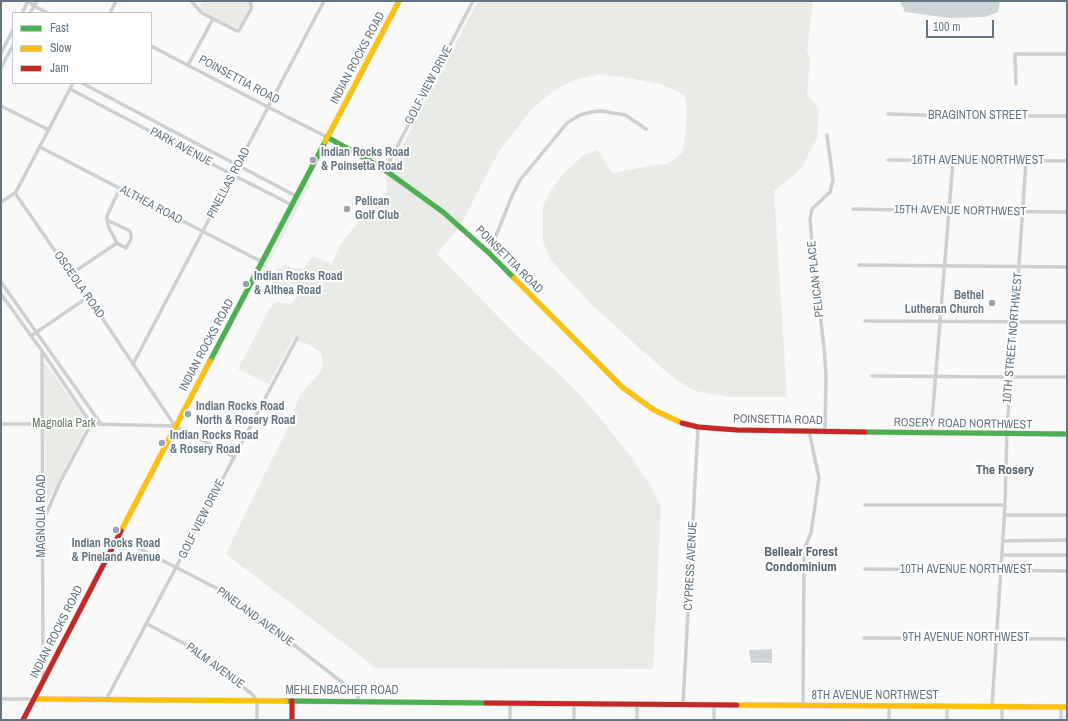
<!DOCTYPE html>
<html>
<head>
<meta charset="utf-8">
<style>
	body { margin:0 }
	#map { position:relative; width:1068px; height:721px; overflow:hidden; background:#f9f9f9; font-family:"Archivo Narrow",sans-serif }
	canvas { display:block }
	.frame { position:absolute; inset:0; border:2px solid #657683; pointer-events:none }
	.legend { position:absolute; left:12px; top:12px; width:140px; height:72px; box-sizing:border-box; background:#fff; border:1px solid #c1c8cd; margin:0; padding:5px 7px; list-style:none; font-size:12px; color:#657683 }
	.legend li { display:flex; align-items:center; gap:8px; height:20px }
	.legend b { width:20px; border:1px solid #c1c8cd }
	.scale { position:absolute; left:926px; top:20px; width:68px; height:18px; box-sizing:border-box; border:2px solid #657683; border-top:0; padding-left:5px; font-size:12px; line-height:14px; white-space:nowrap; color:#657683; -webkit-text-stroke:3px #fff; paint-order:stroke }
</style>
</head>
<body>
<div id="map">
<canvas width="1068" height="721"></canvas>
<div class="frame"></div>
<ul class="legend">
<li><b style="height:5px;background:#4caf50"></b>Fast</li>
<li><b style="height:5px;background:#ffc107"></b>Slow</li>
<li><b style="height:5px;background:#c62828"></b>Jam</li>
</ul>
<div class="scale">100 m</div>
</div>
<script>
const c = document.querySelector('canvas').getContext('2d');
c.lineJoin = 'round';
function fill(path, color) {
  c.fillStyle = color;
  c.fill(path, 'evenodd');
}
function shape(rows) {
  const path = new Path2D();
  for (const r of rows) {
    path.moveTo(r[0], r[1]);
    for (let i = 2; i < r.length; i += 2) path.lineTo(r[i], r[i + 1]);
  }
  return path;
}
function stroke(path, color, width, dash) {
  c.strokeStyle = color;
  c.lineWidth = width;
  c.lineCap = dash ? 'butt' : 'round';
  c.setLineDash(dash || []);
  c.stroke(path);
}
function label(font, color, halo, rows, align = 'center') {
  c.font = font + ' "Archivo Narrow",sans-serif';
  c.lineWidth = 4;
  c.setLineDash([]);
  c.textBaseline = 'middle';
  c.strokeStyle = halo;
  c.fillStyle = color;
  for (const [text, x, y, turn = 0] of rows) {
    c.save();
    c.translate(x, y);
    c.rotate((+turn || 0) * Math.PI / 180);
    c.textAlign = isNaN(turn) ? turn : align;
    if (halo) c.strokeText(text, 0, 0);
    c.fillText(text, 0, 0);
    c.restore();
  }
}
const green = shape([
	[202,1,248,1,249,3,250,6,239,27,234,28,204,12,201,9,200,6],
	[478,1,813,1,807,51,810,58,807,94,819,109,817,139,808,154,804,165,791,178,774,191,787,397,731,397,696,391,678,381,664,370,593,306,565,276,551,260,543,242,543,206,549,193,564,173,584,155,598,150,612,173,656,165,668,164,682,153,685,139,687,107,684,95,673,89,660,84,629,78,601,74,574,80,553,91,532,109,500,150,482,183,462,223,437,254,520,339,554,369,586,401,628,453,642,473,653,490,661,507,653,669,376,668,226,554,265,473,290,424,299,396,321,371,323,362,320,352,308,344,293,339,269,384,238,369,270,308,276,302,291,304,298,296,288,285,283,286,276,286,272,284,272,278,277,269,285,265,294,268,304,268,311,258,315,257,332,264,340,245,365,213,387,191,386,177],
	[306,183,310,185,259,282,255,280],
	[44,364,46,364,85,419,85,430,48,501,46,502,45,499]
]);
const water = shape([
	[901,1,1000,1,998,12,985,17,950,18,905,12,901,4],
	[772,649,772,663,751,663,749,650]
]);
const street = shape([
	[28,1,34,6,48,13],
	[191,1,202,13,235,30,238,31,240,29,251,9,251,5,250,1],
	[22,13,28,1],
	[30,13,37,1],
	[110,13,116,1],
	[151,46,268,107,327,137],
	[1,53,13,30],
	[188,65,213,19],
	[1,68,13,45],
	[82,83,296,196],
	[1016,84,1015,54,1067,54],
	[70,89,233,175,292,205],
	[1,106,49,130],
	[888,114,956,116,982,115,1005,117,1027,116,1067,116],
	[40,147,262,262],
	[888,160,1067,161],
	[385,170,473,1],
	[15,193,71,274,88,297,175,426,234,457],
	[1,202,15,193,17,190,73,83],
	[853,209,949,211,1067,212],
	[107,220,130,231,131,235,131,239,126,248,117,243,108,226,107,220,107,216,120,188],
	[489,253,512,196,520,180,567,123,580,115,591,112,602,111,625,115,646,129],
	[859,265,1067,267],
	[71,274,117,243],
	[1,282,101,424],
	[1,294,42,351,91,424,60,482,44,519],
	[865,321,1067,322],
	[31,336,88,297],
	[42,351,43,680],
	[133,364,324,1],
	[872,376,1010,377,1067,377],
	[1,424,91,424,175,426],
	[825,431,826,376,824,347,813,255,810,219,812,209,830,192,833,180,827,135],
	[931,433,953,161],
	[865,505,1005,505],
	[1005,515,1067,515],
	[117,537,216,588,235,599,357,694,359,701],
	[1003,541,1067,540],
	[1002,555,1067,555],
	[865,569,1067,571],
	[147,624,193,648,252,694,257,701,257,720],
	[864,638,1067,639],
	[1,699,34,699],
	[106,700,297,338],
	[510,703,510,720],
	[683,705,698,427],
	[714,705,714,720],
	[803,706,804,558,805,547,811,533,819,478,809,431],
	[992,707,1005,505,1007,428,1015,321,1026,161],
	[1002,707,1002,720],
	[574,720,574,703],
	[637,720,637,705],
	[889,720,889,706],
	[947,720,947,706],
	[1061,720,1061,707]
]);
const fast = shape([
	[327,137,382,168,443,212,489,253,514,278],
	[210,361,325,142],
	[865,432,1067,434],
	[286,701,486,703]
]);
const slow = shape([
	[325,142,399,1],
	[514,278,622,387,654,410,682,423],
	[121,531,210,361],
	[34,699,286,701],
	[737,705,1067,707]
]);
const jam = shape([
	[682,423,698,427,737,430,865,432],
	[292,701,292,720],
	[486,703,737,705],
	[23,720,121,531]
]);
const markers = [
	[313,160,4,"#99a4ac"],
	[347,209,4,"#99a4ac"],
	[246,284,4,"#99a4ac"],
	[992,303,4,"#99a4ac"],
	[188,414,4,"#99a4ac"],
	[162,443,4,"#99a4ac"],
	[116,530,4,"#99a4ac"]
];
const streetNames = [
	["INDIAN ROCKS ROAD",358,58,-62],
	["POINSETTIA ROAD",239,80,28],
	["GOLF VIEW DRIVE",429,85,-62],
	["BRAGINTON STREET",978,116],
	["PARK AVENUE",181,147,28],
	["16TH AVENUE NORTHWEST",978,161],
	["PINELLAS ROAD",229,183,-62],
	["ALTHEA ROAD",151,205,28],
	["15TH AVENUE NORTHWEST",960,211,1],
	["POINSETTIA ROAD",509,260,45],
	["PELICAN PLACE",816,279,-96],
	["OSCEOLA ROAD",79,285,55],
	["10TH STREET NORTHWEST",1013,338,-85],
	["INDIAN ROCKS ROAD",207,345,-62],
	["POINSETTIA ROAD",778,420,1],
	["ROSERY ROAD NORTHWEST",963,424,1],
	["MAGNOLIA ROAD",42,516,-90],
	["GOLF VIEW DRIVE",202,519,-63],
	["CYPRESS AVENUE",691,566,-87],
	["10TH AVENUE NORTHWEST",966,570],
	["PINELAND AVENUE",255,617,36],
	["INDIAN ROCKS ROAD",57,632,-63],
	["9TH AVENUE NORTHWEST",966,638],
	["PALM AVENUE",215,666,36],
	["MEHLENBACHER ROAD",342,691],
	["8TH AVENUE NORTHWEST",875,696]
];
const poiNames = [
	["Indian Rocks Road",321,153],
	["& Poinsetta Road",321,167],
	["Pelican",355,202],
	["Golf Club",355,216],
	["Indian Rocks Road",254,277],
	["& Althea Road",254,291],
	["Bethel",984,296,"right"],
	["Lutheran Church",984,310,"right"],
	["Indian Rocks Road",196,407],
	["North & Rosery Road",196,421],
	["Indian Rocks Road",170,436],
	["& Rosery Road",170,450],
	["Indian Rocks Road",116,544,"center"],
	["& Pineland Avenue",116,558,"center"]
];
const parkNames = [
	["Magnolia Park",64,424]
];
const neighbourhoodNames = [
	["The Rosery",1005,471],
	["Belleair Forest",801,553],
	["Condominium",801,568]
];
fill(green, '#e8ebe6');
fill(water, '#ced6d9');
stroke(fast, '#d5d6d7', 6);
stroke(slow, '#d5d6d7', 6);
stroke(jam, '#d5d6d7', 6);
stroke(street, '#cecfd0', 3.5);
stroke(fast, '#4caf50', 5);
stroke(slow, '#ffc107', 5);
stroke(jam, '#c62828', 5);
for (const [x, y, r, color] of markers) {
  const dot = new Path2D();
  dot.arc(x, y, r, 0, 2 * Math.PI);
  c.fillStyle = color;
  c.fill(dot);
  stroke(dot, '#fff', 1.5);
}
label('12px', '#657683', '#fff', streetNames);
label('bold 12px', '#657683', '#fff', poiNames, 'left');
label('12px', '#687a64', '#fff', parkNames);
label('bold 13px', '#57646e', '#fff', neighbourhoodNames);
</script>
</body>
</html>
